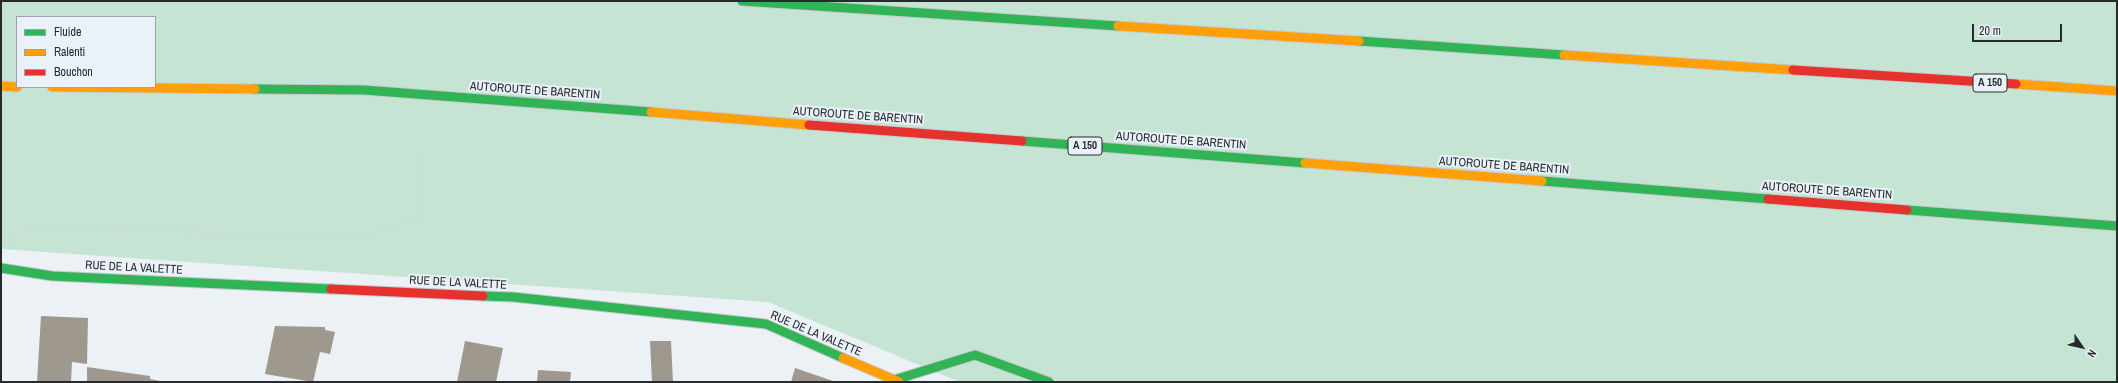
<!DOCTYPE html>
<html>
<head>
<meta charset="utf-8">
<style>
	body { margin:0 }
	#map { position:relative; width:2118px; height:383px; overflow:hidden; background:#ecf1f6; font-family:"Archivo Narrow",sans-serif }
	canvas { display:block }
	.frame { position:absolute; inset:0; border:2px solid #272a2d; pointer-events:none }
	.legend { position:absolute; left:16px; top:16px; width:140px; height:72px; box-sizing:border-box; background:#e9f1f9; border:1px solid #9ba1a7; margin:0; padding:5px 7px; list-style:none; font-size:12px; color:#272a2d }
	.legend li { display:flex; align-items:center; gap:8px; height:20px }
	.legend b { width:20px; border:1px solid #9ba1a7 }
	.north { position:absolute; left:2062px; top:327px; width:40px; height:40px; -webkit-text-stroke:3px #e9f1f9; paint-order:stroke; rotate:124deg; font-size:11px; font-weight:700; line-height:16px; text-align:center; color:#272a2d }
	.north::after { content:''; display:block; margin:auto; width:14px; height:18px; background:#272a2d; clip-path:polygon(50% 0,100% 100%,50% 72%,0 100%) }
	.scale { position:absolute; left:1972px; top:24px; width:90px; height:18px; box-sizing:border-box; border:2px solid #272a2d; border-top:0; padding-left:5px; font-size:12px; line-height:14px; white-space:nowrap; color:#272a2d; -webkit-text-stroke:3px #e9f1f9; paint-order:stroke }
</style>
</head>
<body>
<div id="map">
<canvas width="2118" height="383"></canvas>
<div class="frame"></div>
<ul class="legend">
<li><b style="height:5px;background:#30b455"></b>Fluide</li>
<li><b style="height:5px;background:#ff9f0a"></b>Ralenti</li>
<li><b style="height:5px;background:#e5322d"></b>Bouchon</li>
</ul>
<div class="north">N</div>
<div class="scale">20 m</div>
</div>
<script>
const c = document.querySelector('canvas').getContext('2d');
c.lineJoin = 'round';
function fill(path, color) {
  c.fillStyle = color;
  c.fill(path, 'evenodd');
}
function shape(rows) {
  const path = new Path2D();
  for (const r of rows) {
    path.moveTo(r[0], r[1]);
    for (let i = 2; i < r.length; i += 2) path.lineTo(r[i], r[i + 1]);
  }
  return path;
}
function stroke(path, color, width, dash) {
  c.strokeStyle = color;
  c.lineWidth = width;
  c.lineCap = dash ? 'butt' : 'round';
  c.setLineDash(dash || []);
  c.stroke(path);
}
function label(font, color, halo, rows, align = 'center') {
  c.font = font + ' "Archivo Narrow",sans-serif';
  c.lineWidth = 4;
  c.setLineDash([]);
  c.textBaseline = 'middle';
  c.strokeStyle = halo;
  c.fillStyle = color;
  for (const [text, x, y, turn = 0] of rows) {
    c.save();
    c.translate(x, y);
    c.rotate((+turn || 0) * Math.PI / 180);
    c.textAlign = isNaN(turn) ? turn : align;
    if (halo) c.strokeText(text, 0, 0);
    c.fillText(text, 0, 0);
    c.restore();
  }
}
const green = shape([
	[1,1,2117,1,2117,382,960,382,768,302,1,249],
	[17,17,155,17,155,87,17,87]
]);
const building = shape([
	[41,316,88,318,87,364,72,362,71,382,37,382],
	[275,326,325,327,325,330,335,332,330,354,320,352,313,382,265,374],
	[465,341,503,348,496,382,457,382],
	[650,341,671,341,673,382,652,382],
	[87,367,150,376,150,379,165,382,87,382],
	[795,368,836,382,791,382],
	[538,370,571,372,570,382,537,382]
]);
const path = shape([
	[12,243,16,232,117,229,361,238,417,219,423,156]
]);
const fast = shape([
	[742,1,1118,26],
	[1359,41,1564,55],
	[255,89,364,90,651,112],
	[1022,141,1305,163],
	[1542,181,1768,199],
	[1907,210,2117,226],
	[1,268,52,276,331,289],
	[483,296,513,297,766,324,843,358],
	[894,380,975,355,1049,382]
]);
const slow = shape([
	[1118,26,1359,41],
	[1564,55,1793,70],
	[2016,84,2117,91],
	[1,86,17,87],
	[52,87,255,89],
	[651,112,809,125],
	[1305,163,1542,181],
	[843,358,899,382]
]);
const jam = shape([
	[1793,70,2016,84],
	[809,125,1022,141],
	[1768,199,1907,210],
	[331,289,483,296]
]);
const shields = [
	[1990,83,34],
	[1085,146,34]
];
const shieldNames = [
	["A 150",1990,83],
	["A 150",1085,146]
];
const streetNames = [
	["AUTOROUTE DE BARENTIN",535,91,4],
	["AUTOROUTE DE BARENTIN",858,116,4],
	["AUTOROUTE DE BARENTIN",1181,141,4],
	["AUTOROUTE DE BARENTIN",1504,166,4],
	["AUTOROUTE DE BARENTIN",1827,191,4],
	["RUE DE LA VALETTE",134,268,3],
	["RUE DE LA VALETTE",458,283,3],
	["RUE DE LA VALETTE",816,334,23]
];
fill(green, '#c6e4d3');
fill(building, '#9e988e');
stroke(fast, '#c6cace', 11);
stroke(slow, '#c6cace', 11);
stroke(jam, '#c6cace', 11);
stroke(path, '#d4d5d7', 2.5, [2, 3]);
stroke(fast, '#30b455', 9);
stroke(slow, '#ff9f0a', 9);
stroke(jam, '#e5322d', 9);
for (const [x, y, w] of shields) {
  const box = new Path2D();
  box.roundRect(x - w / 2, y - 9, w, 18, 3);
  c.fillStyle = '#e9f1f9';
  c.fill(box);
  stroke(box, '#272a2d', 1);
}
label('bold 11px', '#272a2d', null, shieldNames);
label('12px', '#272a2d', '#e9f1f9', streetNames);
</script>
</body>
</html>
